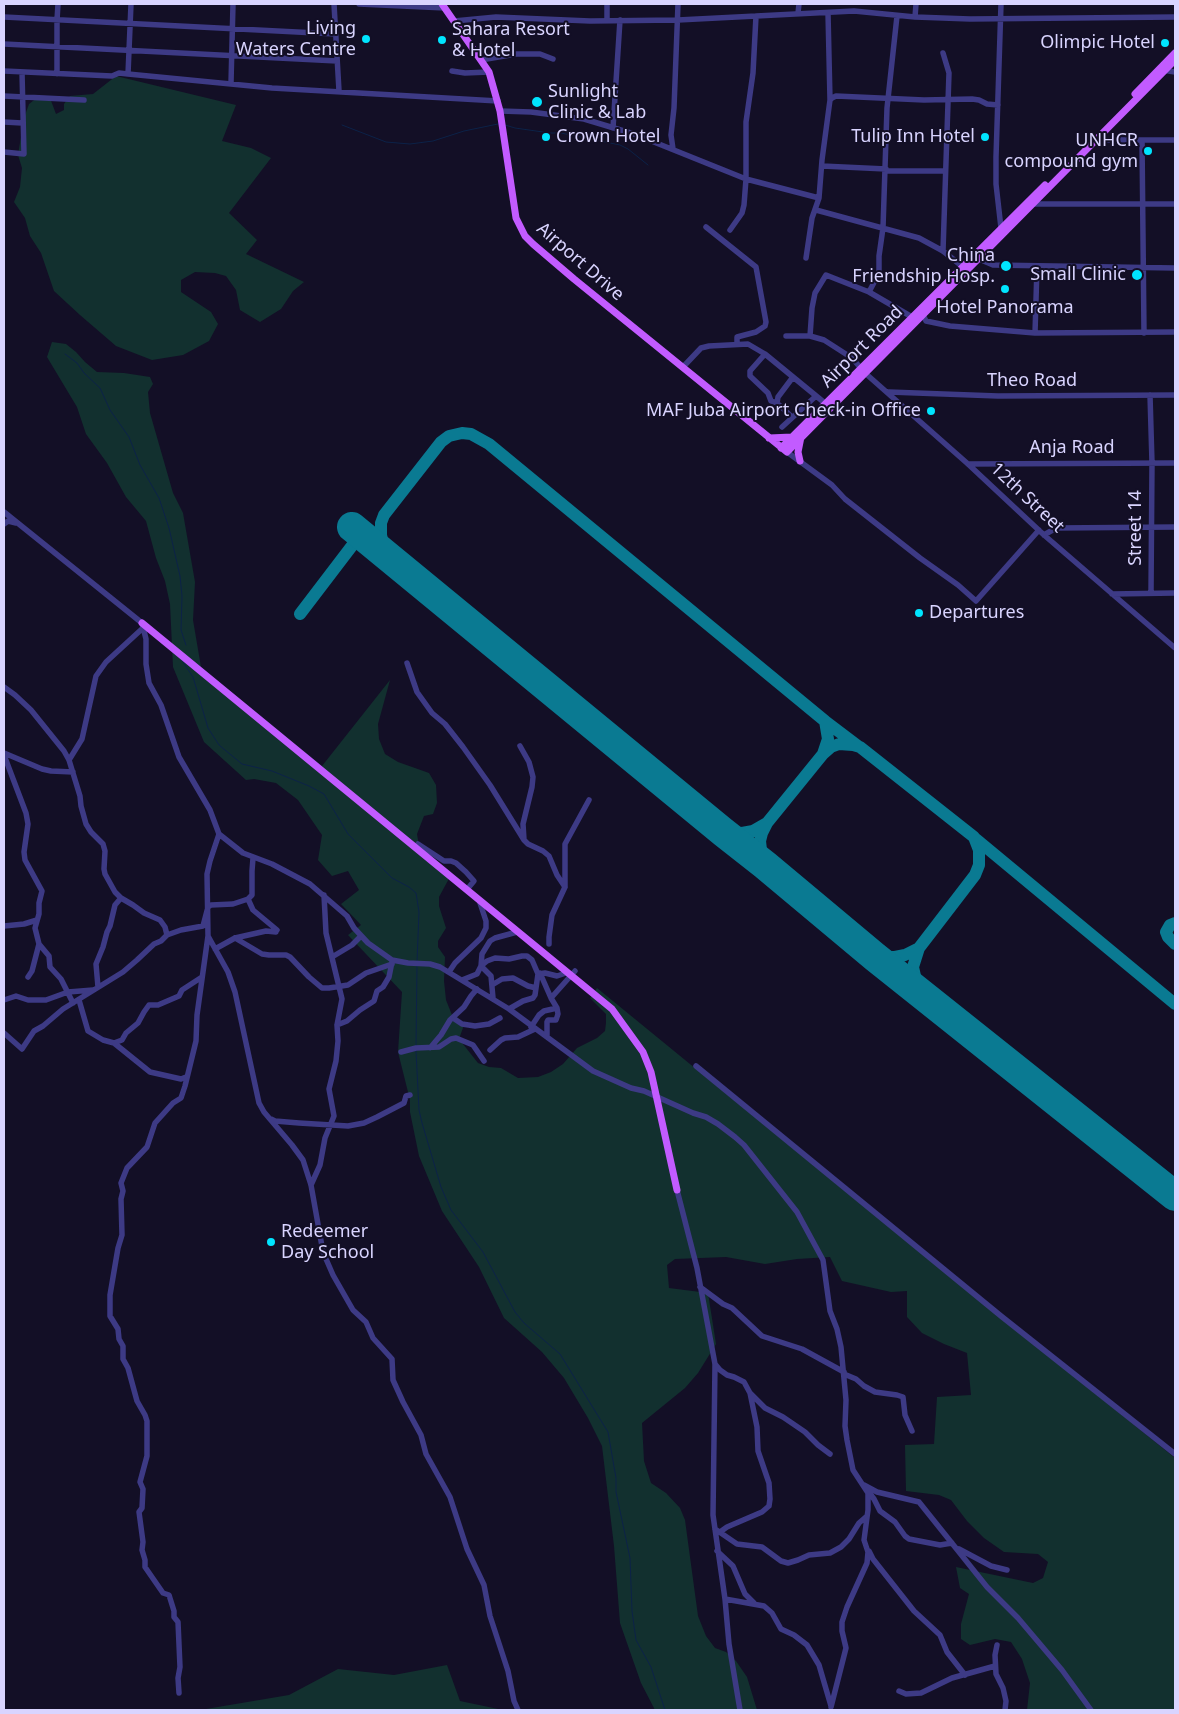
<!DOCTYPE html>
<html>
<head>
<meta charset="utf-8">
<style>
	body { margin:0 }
	#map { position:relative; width:1179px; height:1714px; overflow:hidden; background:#130f26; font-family:"Noto Sans",sans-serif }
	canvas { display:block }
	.frame { position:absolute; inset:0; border:5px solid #d9d4ff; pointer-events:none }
</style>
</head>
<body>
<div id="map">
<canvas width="1179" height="1714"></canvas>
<div class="frame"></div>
</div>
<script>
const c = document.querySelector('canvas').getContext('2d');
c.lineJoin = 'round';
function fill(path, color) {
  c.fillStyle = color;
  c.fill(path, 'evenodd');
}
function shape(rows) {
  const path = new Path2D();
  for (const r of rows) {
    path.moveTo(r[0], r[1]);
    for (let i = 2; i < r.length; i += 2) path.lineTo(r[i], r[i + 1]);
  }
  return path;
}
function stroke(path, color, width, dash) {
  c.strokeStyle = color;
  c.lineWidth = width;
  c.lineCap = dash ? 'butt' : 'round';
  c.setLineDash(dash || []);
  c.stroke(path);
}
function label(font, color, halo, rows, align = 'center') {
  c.font = font + ' "Noto Sans",sans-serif';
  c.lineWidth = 4;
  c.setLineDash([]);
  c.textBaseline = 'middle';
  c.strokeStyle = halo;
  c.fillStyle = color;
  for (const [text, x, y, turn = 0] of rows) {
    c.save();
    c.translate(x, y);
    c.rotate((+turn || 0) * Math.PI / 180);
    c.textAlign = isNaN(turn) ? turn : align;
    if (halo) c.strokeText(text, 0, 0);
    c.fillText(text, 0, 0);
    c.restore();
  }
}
const green = shape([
	[116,76,236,105,222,141,251,148,271,158,229,213,257,240,246,254,304,282,293,291,281,309,260,322,240,310,236,290,226,276,215,273,195,272,181,280,181,292,211,312,218,324,209,341,183,355,152,360,116,346,80,315,54,291,41,253,30,236,25,218,14,202,20,187,22,168,18,155,24,118,29,104,38,97,50,98,56,114,64,110,64,104,70,96,93,94],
	[52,342,66,344,76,352,85,362,97,372,124,373,150,377,153,384,148,392,150,413,173,493,183,513,195,582,193,620,201,667,322,766,390,680,378,724,379,739,385,754,398,762,429,773,436,785,437,803,433,814,424,816,417,834,419,846,452,873,439,897,439,906,446,928,438,941,438,947,445,957,444,981,446,1000,452,1015,457,1017,464,1025,459,1039,478,1063,489,1067,501,1068,518,1078,538,1077,551,1072,563,1064,577,1048,597,1038,605,1031,606,1023,606,1014,590,998,597,988,915,1248,1175,1458,1175,1710,1027,1710,1030,1683,1022,1659,1011,1642,995,1639,970,1645,961,1639,961,1624,969,1594,960,1588,956,1567,1033,1583,1043,1578,1048,1562,1038,1554,1004,1552,984,1538,967,1521,951,1500,939,1495,906,1491,905,1445,934,1444,937,1397,971,1395,967,1353,944,1344,922,1333,907,1317,907,1291,891,1292,842,1281,830,1257,797,1259,765,1264,726,1257,675,1259,667,1265,669,1288,708,1293,716,1344,698,1373,685,1388,642,1423,644,1461,651,1483,666,1493,680,1508,685,1520,698,1616,706,1636,715,1648,726,1652,736,1661,747,1677,757,1710,655,1710,641,1683,620,1623,614,1546,602,1446,588,1418,564,1378,542,1352,504,1318,479,1267,442,1211,419,1156,410,1112,410,1100,398,1052,402,992,348,935,361,925,341,904,359,890,348,871,332,876,318,860,322,835,298,800,276,783,254,779,246,780,204,742,173,667,170,604,165,581,156,558,146,521,126,497,107,463,86,434,77,407,47,357],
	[447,1665,460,1701,503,1710,200,1710,289,1695,338,1669,394,1675]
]);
const stream = shape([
	[342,125,386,142,410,144,433,141,464,131,498,124],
	[505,125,515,128,550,133,561,133,620,145,628,149,648,165],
	[65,354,77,363,84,373,100,388,110,410,129,437,140,465,159,498,169,528,180,576,182,596,181,630,186,645],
	[181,659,193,677,208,728,219,745,242,764,272,771,309,786,324,794,348,834,392,878,409,887,416,893,419,912,417,962],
	[416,1047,417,966],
	[416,1051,419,1110,422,1123,441,1187,451,1210,483,1252,515,1312,524,1323,560,1354,608,1432,616,1478,616,1492,630,1558,632,1611,636,1640,651,1667,665,1710]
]);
const taxiway = shape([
	[385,553,381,535,381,523,384,515,441,442,449,436,462,433,471,434,489,444,825,721,828,739,823,754,767,823,762,833,760,841,761,850,765,865],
	[300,614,361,534],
	[825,721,858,746],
	[823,754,831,747,839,744,853,745,860,747,974,837,979,850,979,865,975,875,919,948,913,967,917,985,921,992],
	[723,832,742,833,753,831,767,823],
	[976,839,1175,1004],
	[1175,923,1170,925,1166,932,1168,937,1175,944],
	[875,957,895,957,905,955,919,948]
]);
const runway = shape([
	[352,527,723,832,765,865,875,957,1175,1196]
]);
const minor = shape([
	[334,4,339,91],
	[359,4,445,8],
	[798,13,799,4],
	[828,13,830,100],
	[4,17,336,34],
	[915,17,916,4],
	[454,21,496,17,590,21,678,20,854,11,915,17,970,19,1175,17],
	[607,21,607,4],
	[4,44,337,61],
	[481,60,516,54,540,54,553,59],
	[1162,70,1175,72],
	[4,71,112,76,119,73,128,74,272,88,498,101],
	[452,71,465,73,489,72],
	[57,74,57,20,58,4],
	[128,74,131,4],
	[231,83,233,4],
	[4,96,84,100],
	[500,111,531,112,584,119,634,134,746,179,819,198],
	[4,122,22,123],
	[613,128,620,20],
	[1096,140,1175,140],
	[1142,140,1144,333],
	[673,149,671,135,674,108,678,4],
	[4,152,24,154,22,72],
	[822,166,886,169],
	[886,171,945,171],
	[1030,203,1033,204,1175,204],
	[816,210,919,238,943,251,963,267],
	[706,227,756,267,766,322,765,326,756,332,737,337,737,344],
	[1001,228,996,184,996,157,1001,4],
	[730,230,742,213,744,205,746,179,746,122,753,73,756,16],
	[943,251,949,73,943,53],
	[806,258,812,218,819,198,822,160,830,100,832,98,836,96,924,100,972,99,979,100,987,104,998,105],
	[979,259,993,265,1175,268],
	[869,292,879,273,879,256,883,228,887,108,897,16],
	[923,315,926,321,950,326,1035,333,1175,332],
	[1035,333,1037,267],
	[786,336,810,336,824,340,852,358,865,373,968,464,1044,535,1175,648],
	[810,336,812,308,815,293,826,275,869,292,912,317],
	[765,354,750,371,750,376,768,393,771,401,777,403,792,417],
	[683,367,701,348,709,346,748,344,765,354,826,404],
	[889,392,998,396,1175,395],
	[1150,395,1152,463,1151,593],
	[777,403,778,397,793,377],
	[782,427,816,396],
	[787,452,832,485,845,499,920,558,958,585,976,601,1039,530],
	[968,464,1175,463],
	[4,512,142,623,146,639,146,664,149,683,161,705,179,757,210,810,219,834,210,861,207,874,208,936,228,972,235,992,259,1103,264,1112,292,1145,303,1160,311,1185,323,1252,333,1275,353,1310,366,1322,373,1338,392,1359,393,1380,403,1402,421,1435,426,1454,450,1497,467,1549,484,1585,490,1616,508,1671,514,1701,518,1710],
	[4,524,8,521,16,523],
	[1044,535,1056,528,1175,527],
	[1112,594,1175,593],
	[407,663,417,692,432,713,445,724,463,747,490,785,524,840],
	[4,687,15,695,31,710,64,751,69,760,80,796,81,806,86,824,91,832,103,844,105,851,104,869,105,874,115,892,121,898,133,905,144,913,160,920,165,927,167,935],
	[520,746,529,762,533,777,532,787,523,824,524,840,528,844,543,851,549,856,557,875,565,887],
	[4,753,42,769,51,771,73,772],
	[4,755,26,813,28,824,24,852,25,860,42,891,39,903,39,914,35,928,39,944,32,971,28,977],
	[69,760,82,739,96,676,106,662,143,628],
	[219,834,243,853,272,864,310,884,347,916,354,928,368,943,392,960,408,963,430,964,440,967,509,1009,593,1071,631,1088,644,1091,693,1113,706,1117,718,1124,735,1137,744,1145,797,1212,823,1260,830,1311,837,1329,841,1347,846,1400,845,1426,847,1440,853,1470,868,1493,868,1510,864,1540,868,1552,867,1563,847,1607,842,1622,842,1631,846,1648,831,1707],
	[418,844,444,861,451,861,456,863,466,872,474,881,469,887],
	[248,899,252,895,252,871,253,858],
	[4,926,24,924,37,920],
	[235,938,262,954,269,955,286,955,290,957,309,977,322,988,329,988,348,985,366,973,392,964],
	[39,944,49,956,50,967,61,979,73,1003],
	[549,944,549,937,552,915,565,887,565,844,589,800],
	[215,949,235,938,266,931,276,932],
	[332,957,352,945,361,936],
	[449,972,455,963,481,938,486,928,486,921,479,900],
	[540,973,551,998],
	[462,980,477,974,481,966,487,961,495,958,509,959,522,956,527,956,532,960,538,974],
	[492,985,502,979,513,978,528,986,536,988],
	[98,987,96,964,103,947,107,932,110,926,115,905,121,898],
	[493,998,491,976,481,966,482,954,490,941,495,938,517,932],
	[4,1000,16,996,28,1000,46,1000,68,992,93,990],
	[79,1000,88,1031,103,1040,114,1043,150,1072,181,1079,186,1077],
	[509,1009,523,1001,533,998,535,995,538,974,545,973,557,976,566,973],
	[453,1018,462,1024,475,1026,489,1024,500,1018],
	[337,1025,347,1021,360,1010,374,1001,377,991,383,987,389,977,392,962],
	[531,1027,539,1015,544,1011,557,1008],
	[4,1033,22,1049,34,1031,43,1026,63,1009,123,972,137,960,154,944,161,941,167,935,181,930,203,926,208,907,211,905,233,904,248,899,253,910,277,930],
	[547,1037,547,1022,548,1020,556,1020,558,1014,557,1008,551,998,575,971],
	[114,1043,122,1040,126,1033,138,1023,144,1012,149,1005,158,1005,179,996,182,990,202,977],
	[430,1048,441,1035,450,1020,464,1007,471,996,477,989],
	[490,1050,501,1040,505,1038,518,1037,535,1029],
	[401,1052,416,1048,439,1047,451,1039,456,1038,473,1045,484,1061],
	[696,1066,1001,1316,1175,1454],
	[271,1119,275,1121,299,1123,348,1126,364,1123,377,1117,404,1103,406,1096,410,1095],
	[311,1185,320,1165,325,1138,334,1116,329,1089,336,1061,338,1041,337,1025,342,999,326,933,324,895],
	[677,1190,697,1268,715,1364,713,1515,725,1599,729,1644,740,1710],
	[700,1287,723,1304,732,1308,762,1336,802,1349,844,1372],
	[715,1364,720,1370,727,1375,734,1377,744,1382,750,1393,765,1408,783,1417,805,1432,818,1445,830,1454],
	[844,1374,856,1379,864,1386,875,1392,897,1395,903,1397,905,1415,912,1431],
	[864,1485,877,1492,919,1502,987,1587,1018,1618,1062,1670,1091,1710],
	[868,1491,874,1499,880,1511,895,1522,905,1536,909,1539,940,1545,952,1543],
	[715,1529,737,1544,762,1547,781,1561,788,1563,798,1560,809,1555,830,1553,841,1547,849,1539,859,1523,867,1516],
	[720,1532,727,1527,762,1512,769,1506,770,1499,769,1483,758,1451,757,1427,750,1393],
	[959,1549,991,1566,1007,1570],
	[717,1551,733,1566,745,1594,754,1603],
	[869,1551,873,1559,914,1611,940,1635,947,1652,965,1675],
	[725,1599,764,1606,772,1613,781,1629,794,1635,807,1645,819,1665,831,1706],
	[997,1645,995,1655,996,1674,1003,1688,1006,1701,1005,1710],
	[899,1691,906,1694,921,1693,952,1678,995,1666],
	[179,1693,178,1678,180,1667,178,1622,174,1617,174,1611,169,1595,163,1593,145,1567,145,1560,142,1550,143,1542,139,1512,142,1508,143,1489,140,1482,147,1456,147,1421,145,1415,137,1401,128,1368,123,1359,123,1346,119,1339,118,1329,110,1316,110,1295,118,1248,122,1235,121,1199,123,1191,121,1183,127,1168,147,1147,155,1123,173,1103,181,1098,185,1086,196,1041,197,1015,208,936]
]);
const major = shape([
	[442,4,489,72,500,111,516,218,525,236,533,244,574,279,787,452,1175,60],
	[1135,94,1175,53],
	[769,438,792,437],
	[781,448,1045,185],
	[800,461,798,452,801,437],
	[142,623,612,1009,643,1052,651,1072,677,1190]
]);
const markers = [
	[366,39,5,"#00e5ff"],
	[442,40,5,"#00e5ff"],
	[1165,43,5,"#00e5ff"],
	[537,102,6,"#00e5ff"],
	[546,137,5,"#00e5ff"],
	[985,137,5,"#00e5ff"],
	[1148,151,5,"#00e5ff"],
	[1006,266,6,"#00e5ff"],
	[1137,275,6,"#00e5ff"],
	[1005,289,5,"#00e5ff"],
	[931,411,5,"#00e5ff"],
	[919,613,5,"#00e5ff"],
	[271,1242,5,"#00e5ff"]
];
const poiNames = [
	["Living",356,29],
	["Waters Centre",356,50],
	["Sahara Resort",452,30,"left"],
	["& Hotel",452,51,"left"],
	["Olimpic Hotel",1155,43],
	["Sunlight",548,92,"left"],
	["Clinic & Lab",548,113,"left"],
	["Crown Hotel",556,137,"left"],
	["Tulip Inn Hotel",975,137],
	["UNHCR",1138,141],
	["compound gym",1138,162],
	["China",995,256],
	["Friendship Hosp.",995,277],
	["Small Clinic",1126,275],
	["Hotel Panorama",1005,308,"center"],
	["MAF Juba Airport Check-in Office",921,411],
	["Departures",929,613,"left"],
	["Redeemer",281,1232,"left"],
	["Day School",281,1253,"left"]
];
const streetNames = [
	["Airport Drive",580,262,41],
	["Airport Road",862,347,-45],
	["Theo Road",1032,381],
	["Anja Road",1072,448],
	["12th Street",1027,498,43],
	["Street 14",1136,528,-90]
];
fill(green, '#12302f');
stroke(stream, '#0c2248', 1);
stroke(taxiway, '#0a7a92', 12);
stroke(runway, '#0a7a92', 30);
stroke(minor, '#3d3a85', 5.5);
stroke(major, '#c25bff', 7);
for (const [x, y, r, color] of markers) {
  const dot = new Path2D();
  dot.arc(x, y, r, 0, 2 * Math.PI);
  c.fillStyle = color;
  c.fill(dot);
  stroke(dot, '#130f26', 2);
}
label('18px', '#d9d4ff', '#130f26', poiNames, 'right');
label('18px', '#d9d4ff', '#130f26', streetNames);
</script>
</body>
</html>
